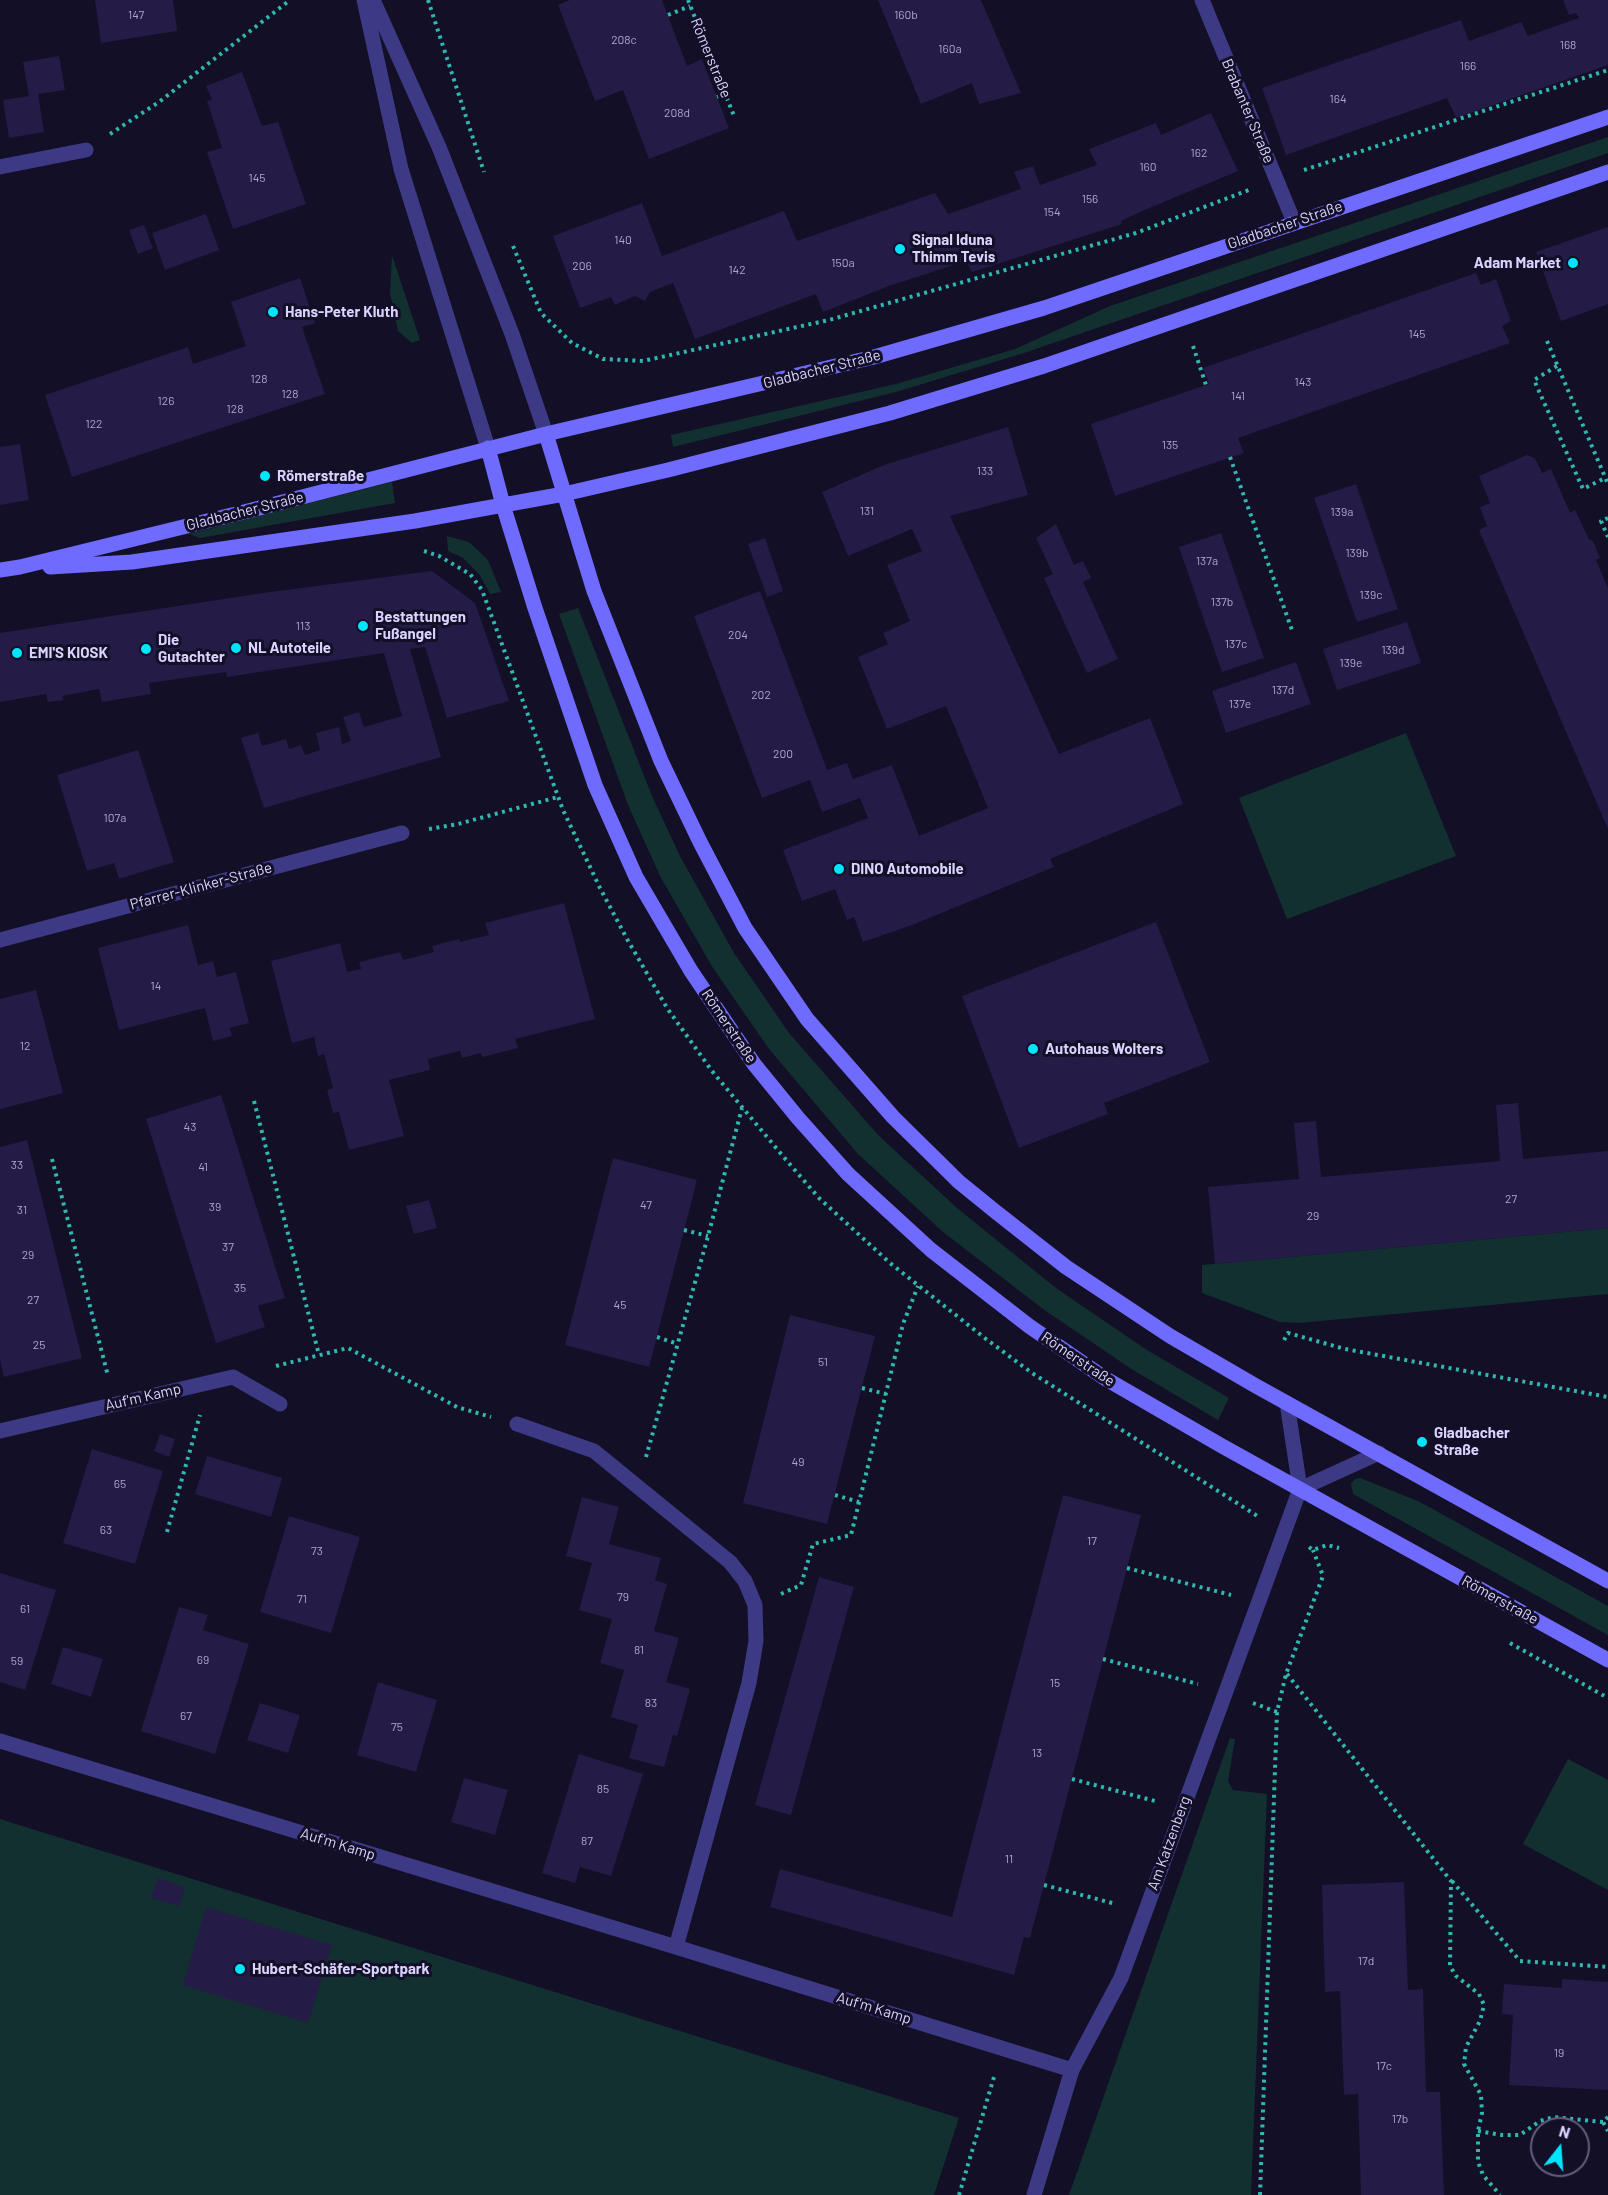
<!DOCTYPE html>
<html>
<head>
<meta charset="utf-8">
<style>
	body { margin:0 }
	#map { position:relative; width:1608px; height:2195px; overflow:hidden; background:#130f26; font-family:Barlow,sans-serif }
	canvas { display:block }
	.north { position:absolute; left:1530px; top:2117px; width:60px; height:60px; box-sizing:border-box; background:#130f26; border:2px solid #625e7d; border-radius:50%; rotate:17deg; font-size:16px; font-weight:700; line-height:24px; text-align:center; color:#d9d4ff }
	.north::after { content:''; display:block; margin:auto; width:21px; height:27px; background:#00e5ff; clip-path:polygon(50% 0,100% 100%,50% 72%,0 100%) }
</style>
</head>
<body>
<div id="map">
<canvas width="1608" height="2195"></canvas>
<div class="north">N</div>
</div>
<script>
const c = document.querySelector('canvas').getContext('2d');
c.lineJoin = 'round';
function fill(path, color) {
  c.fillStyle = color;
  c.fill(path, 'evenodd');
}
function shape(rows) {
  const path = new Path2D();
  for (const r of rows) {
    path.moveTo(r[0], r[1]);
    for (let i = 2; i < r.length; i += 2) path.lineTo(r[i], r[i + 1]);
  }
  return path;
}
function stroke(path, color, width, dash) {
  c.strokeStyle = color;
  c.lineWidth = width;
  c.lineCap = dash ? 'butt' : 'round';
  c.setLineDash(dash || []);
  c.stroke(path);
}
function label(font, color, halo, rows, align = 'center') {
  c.font = font + ' Barlow,sans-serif';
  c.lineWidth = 6;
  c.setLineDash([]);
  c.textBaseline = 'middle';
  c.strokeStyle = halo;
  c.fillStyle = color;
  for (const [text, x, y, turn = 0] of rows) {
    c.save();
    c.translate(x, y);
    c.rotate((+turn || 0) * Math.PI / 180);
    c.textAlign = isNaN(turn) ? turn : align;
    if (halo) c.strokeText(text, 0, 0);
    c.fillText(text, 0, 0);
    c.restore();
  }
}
const green = shape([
	[1608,137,1608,153,1024,353,896,392,673,447,671,435,896,384,1015,349,1110,306],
	[392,255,420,340,412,343,398,331,390,293],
	[392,482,395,503,200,538,189,534],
	[447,536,469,542,488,560,501,592,490,594,479,574,463,558,448,551],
	[578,608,652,796,680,856,734,953,789,1033,879,1136,957,1208,1056,1288,1147,1350,1229,1398,1218,1420,1133,1370,1043,1309,943,1232,858,1154,769,1049,713,968,661,878,628,805,559,614],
	[1406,733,1456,856,1287,919,1239,798],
	[1608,1228,1608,1294,1299,1323,1280,1322,1202,1293,1202,1265],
	[1360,1478,1420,1502,1608,1606,1608,1635,1353,1494,1351,1484,1355,1479],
	[1230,1738,1235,1739,1228,1781,1233,1790,1267,1794,1251,2195,1069,2195],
	[1568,1759,1608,1780,1608,1890,1523,1844],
	[0,1819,959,2118,934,2195,0,2195]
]);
const building = shape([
	[95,0,173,0,177,31,101,43],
	[570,0,662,0,687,66,702,59,729,128,649,159,623,90,595,101,558,5],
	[878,0,981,0,1021,93,979,104,972,83,921,104],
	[1563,0,1608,0,1608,65,1456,118,1447,98,1286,155,1262,88,1461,20,1469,41,1521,22,1528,36,1579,18,1576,13,1569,15],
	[59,56,65,90,38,94,44,132,9,138,3,100,29,96,23,62],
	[242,72,262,126,278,122,306,204,233,229,207,152,222,148,207,101,212,100,206,86],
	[1211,113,1238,171,1140,212,1121,221,1122,224,972,272,966,261,889,286,823,312,816,294,695,339,673,283,650,292,645,301,635,296,615,305,611,297,580,308,553,236,642,203,662,256,784,211,797,241,935,193,948,214,1021,189,1014,172,1033,166,1040,185,1097,165,1089,149,1156,123,1161,135],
	[206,214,219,250,165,270,152,233],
	[144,225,153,248,138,254,129,230],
	[1608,227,1608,304,1561,321,1536,252],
	[1476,273,1481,285,1496,279,1511,321,1502,326,1510,343,1238,438,1244,453,1115,496,1091,424,1206,385,1209,384,1203,368],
	[300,278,315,323,302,327,325,394,72,477,45,395,188,347,193,364,246,346,231,302],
	[1008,427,1028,495,950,516,1059,754,1150,718,1183,804,1050,859,1054,867,912,925,863,942,854,917,847,920,835,889,802,901,783,850,868,818,860,798,822,812,810,780,762,798,694,616,760,591,827,770,847,763,853,779,892,765,919,836,988,808,946,706,887,729,858,657,888,644,883,633,910,621,887,565,922,551,912,529,848,556,822,492,884,465],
	[20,444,29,500,0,505,0,447],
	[1527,455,1535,458,1542,473,1551,469,1570,513,1575,510,1589,539,1593,541,1600,558,1596,560,1608,588,1608,829,1479,530,1487,526,1480,507,1490,503,1479,476],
	[1356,484,1398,609,1357,622,1314,498],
	[1056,524,1074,565,1083,561,1091,578,1083,582,1118,659,1087,673,1044,578,1053,574,1036,538],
	[1221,533,1264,658,1222,672,1179,547],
	[765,538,783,591,767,597,748,544],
	[432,571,475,603,509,701,447,718,425,647,410,649,441,757,264,808,241,738,258,733,262,746,286,739,289,749,301,745,305,755,320,750,316,733,339,727,342,744,351,741,343,717,359,712,364,727,402,716,384,653,227,677,226,672,149,683,151,694,102,702,99,689,62,696,64,700,48,702,46,694,0,702,0,633,263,593],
	[1407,622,1421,663,1337,690,1323,649],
	[1296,662,1311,704,1226,733,1212,691],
	[138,750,174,862,119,879,114,863,87,871,57,775],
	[564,903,595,1019,515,1039,518,1048,482,1057,481,1053,462,1058,460,1051,428,1059,430,1070,389,1080,404,1136,349,1150,339,1112,333,1113,327,1090,333,1088,324,1054,318,1056,314,1037,292,1043,271,961,340,943,347,972,361,969,359,962,400,952,403,960,434,952,432,946,459,939,460,942,489,935,485,923],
	[1156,922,1210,1062,1104,1103,1108,1114,1019,1148,962,996],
	[188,925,198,965,213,961,217,977,236,972,249,1023,230,1028,232,1036,213,1041,205,1008,119,1030,98,948],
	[36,990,63,1093,0,1109,0,999],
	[221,1095,285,1298,258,1306,265,1327,216,1343,146,1119],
	[1518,1103,1523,1159,1608,1151,1608,1228,1215,1264,1208,1187,1299,1179,1294,1123,1316,1121,1321,1177,1411,1169,1500,1161,1496,1105],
	[27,1140,82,1358,4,1377,0,1360,0,1147],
	[613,1158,697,1180,649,1367,565,1345],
	[429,1200,437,1228,414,1234,406,1206],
	[790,1315,875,1336,827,1524,743,1503],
	[160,1434,175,1439,169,1457,154,1451],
	[92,1449,163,1471,135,1564,63,1543],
	[207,1456,282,1478,271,1517,195,1494],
	[1063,1495,1141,1515,1030,1938,1024,1937,1014,1975,770,1907,780,1869,952,1917],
	[582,1497,619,1507,609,1544,661,1558,655,1580,667,1584,654,1631,679,1638,666,1682,690,1689,677,1736,673,1735,664,1767,629,1758,638,1725,611,1717,624,1670,600,1663,612,1619,579,1610,592,1563,566,1556],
	[289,1516,360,1537,331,1633,260,1612],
	[0,1573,56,1590,25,1690,0,1682],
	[819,1577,854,1587,791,1815,755,1805],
	[179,1607,208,1615,203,1630,249,1644,215,1754,141,1731],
	[63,1647,103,1659,91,1697,51,1684],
	[378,1682,437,1700,416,1772,357,1755],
	[260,1703,300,1715,288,1753,247,1740],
	[579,1754,643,1774,611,1876,580,1867,575,1883,542,1873],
	[464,1778,508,1790,495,1835,451,1822],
	[158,1878,185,1887,179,1906,151,1898],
	[1404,1882,1408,1990,1423,1989,1426,2092,1440,2092,1444,2195,1361,2195,1358,2094,1344,2095,1340,1991,1325,1992,1322,1885],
	[206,1907,332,1945,308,2023,183,1985],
	[1562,1979,1608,1982,1608,2090,1509,2085,1513,2015,1502,2014,1504,1984,1562,1988]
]);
const path = shape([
	[428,0,484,172],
	[688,0,734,116],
	[668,15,690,6],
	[717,97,725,94],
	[110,134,159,102,290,0],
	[1304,170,1608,70],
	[513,246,541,313,572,343,603,359,643,361,829,320,1136,233,1249,190],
	[1547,341,1608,484],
	[1193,346,1206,385],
	[1557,366,1534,380,1583,489,1605,478],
	[1230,457,1292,630],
	[1608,518,1601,521,1608,537],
	[424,551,439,556,470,574,482,590,563,810,600,888,627,939,667,1008,712,1071,787,1161,819,1198,890,1263,986,1339,1032,1373,1259,1517],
	[429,829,458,824,558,797],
	[254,1101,319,1355],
	[52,1159,108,1376],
	[684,1230,708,1236],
	[657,1337,678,1344],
	[1284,1340,1288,1333,1345,1349,1608,1397],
	[276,1366,348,1348,457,1407,491,1417],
	[862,1388,886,1394],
	[646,1457,708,1236,742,1108],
	[835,1495,859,1502],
	[167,1532,200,1415],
	[1309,1547,1313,1550,1327,1545,1339,1548],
	[1127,1568,1231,1595],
	[781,1594,801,1585,813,1544,851,1535,903,1324,918,1286],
	[1510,1643,1608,1698],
	[1103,1659,1198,1684],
	[1287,1674,1451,1881,1450,1966,1456,1976,1479,1994,1484,2005,1480,2021,1466,2047,1464,2064,1481,2095,1482,2113,1478,2131,1478,2162,1483,2175,1500,2195],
	[1253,1703,1277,1712],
	[1072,1779,1155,1801],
	[1452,1881,1520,1961,1608,1967],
	[1044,1885,1116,1904],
	[1608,2117,1603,2122,1608,2131],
	[1478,2131,1502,2135,1520,2135,1540,2121,1554,2117,1603,2122],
	[959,2195,994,2077],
	[1260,2195,1277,1712,1286,1674,1323,1576,1313,1550]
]);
const street = shape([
	[364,0,401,169,488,448],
	[373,0,439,147,512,334,546,434],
	[1202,0,1294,222],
	[0,167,86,150],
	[0,940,402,833],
	[517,1424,594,1451,730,1562,745,1581,755,1605,756,1641,749,1683,676,1947],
	[0,1431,233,1377,280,1404],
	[1300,1489,1379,1453],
	[0,1741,676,1947,1072,2070],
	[1034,2195,1072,2070,1121,1978,1300,1489,1287,1403]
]);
const secondary = shape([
	[546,434,594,591,661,761,700,842,745,928,807,1019,893,1117,959,1182,996,1212,1066,1267,1170,1336,1256,1386,1608,1581],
	[488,448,503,505,534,605,595,785,636,877,691,971,754,1064,798,1118,848,1174,931,1250,1029,1326,1106,1379,1222,1446,1608,1660],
	[50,567,132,562,415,521,564,494,668,470,890,413,1044,366,1608,172],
	[0,570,20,567,244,512,546,434,874,357,1044,308,1608,117]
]);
const markers = [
	[900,249,6,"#00e5ff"],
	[1573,263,6,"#00e5ff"],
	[273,312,6,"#00e5ff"],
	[265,476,6,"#00e5ff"],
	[363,626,6,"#00e5ff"],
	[236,648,6,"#00e5ff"],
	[146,649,6,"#00e5ff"],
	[17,653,6,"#00e5ff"],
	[839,869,6,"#00e5ff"],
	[1033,1049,6,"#00e5ff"],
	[1422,1442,6,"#00e5ff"],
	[240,1969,6,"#00e5ff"]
];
const numberNames = [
	["147",136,15],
	["160b",906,15],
	["208c",624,40],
	["168",1568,45],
	["160a",950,49],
	["166",1468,66],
	["164",1338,99],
	["208d",677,113],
	["162",1199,153],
	["160",1148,167],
	["145",257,178],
	["156",1090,199],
	["154",1052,212],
	["140",623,240],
	["150a",843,263],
	["206",582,266],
	["142",737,270],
	["145",1417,334],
	["128",259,379],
	["143",1303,382],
	["128",290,394],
	["141",1238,396],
	["126",166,401],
	["128",235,409],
	["122",94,424],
	["135",1170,445],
	["133",985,471],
	["131",867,511],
	["139a",1342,512],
	["139b",1357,553],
	["137a",1207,561],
	["139c",1371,595],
	["137b",1222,602],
	["113",303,626],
	["204",738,635],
	["137c",1236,644],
	["139d",1393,650],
	["139e",1351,663],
	["137d",1283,690],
	["202",761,695],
	["137e",1240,704],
	["200",783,754],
	["107a",115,818],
	["14",156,986],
	["12",25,1046],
	["43",190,1127],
	["33",17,1165],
	["41",203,1167],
	["27",1511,1199],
	["47",646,1205],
	["39",215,1207],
	["31",22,1210],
	["29",1313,1216],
	["37",228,1247],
	["29",28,1255],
	["35",240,1288],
	["27",33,1300],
	["45",620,1305],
	["25",39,1345],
	["51",823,1362],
	["49",798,1462],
	["65",120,1484],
	["63",106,1530],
	["17",1092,1541],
	["73",317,1551],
	["79",623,1597],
	["71",302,1599],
	["61",25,1609],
	["81",639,1650],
	["69",203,1660],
	["59",17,1661],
	["15",1055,1683],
	["83",651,1703],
	["67",186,1716],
	["75",397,1727],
	["13",1037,1753],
	["85",603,1789],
	["87",587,1841],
	["11",1009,1859],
	["17d",1366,1961],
	["19",1559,2053],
	["17c",1384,2066],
	["17b",1400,2119]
];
const streetNames = [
	["Römerstraße",711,58,68],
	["Brabanter Straße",1248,111,67],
	["Gladbacher Straße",1285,225,-19],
	["Gladbacher Straße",822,369,-14],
	["Gladbacher Straße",245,511,-14],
	["Pfarrer-Klinker-Straße",201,886,-15],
	["Römerstraße",729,1026,56],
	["Römerstraße",1078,1359,34],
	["Auf'm Kamp",143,1397,-13],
	["Römerstraße",1500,1600,29],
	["Am Katzenberg",1169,1843,-70],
	["Auf'm Kamp",338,1844,17],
	["Auf'm Kamp",874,2008,17]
];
const poiNames = [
	["Signal Iduna",912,240],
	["Thimm Tevis",912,257],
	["Adam Market",1561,263,"right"],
	["Hans-Peter Kluth",285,312],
	["Römerstraße",277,476],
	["Bestattungen",375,617],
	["Fußangel",375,634],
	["Die",158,640],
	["Gutachter",158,657],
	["NL Autoteile",248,648],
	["EMI'S KIOSK",29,653],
	["DINO Automobile",851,869],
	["Autohaus Wolters",1045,1049],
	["Gladbacher",1434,1433],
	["Straße",1434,1450],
	["Hubert-Schäfer-Sportpark",252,1969]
];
fill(green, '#12302f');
fill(building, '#241b47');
stroke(path, '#2fb8b0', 4, [3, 4.5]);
stroke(street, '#3d3a85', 15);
stroke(secondary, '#6f6bff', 15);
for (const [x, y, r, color] of markers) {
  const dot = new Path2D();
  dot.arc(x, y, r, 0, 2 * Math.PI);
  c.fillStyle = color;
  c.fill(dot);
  stroke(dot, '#130f26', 2);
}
label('12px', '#aca6d1', null, numberNames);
label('15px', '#d9d4ff', '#130f26', streetNames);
label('bold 15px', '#d9d4ff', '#130f26', poiNames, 'left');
</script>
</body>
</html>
